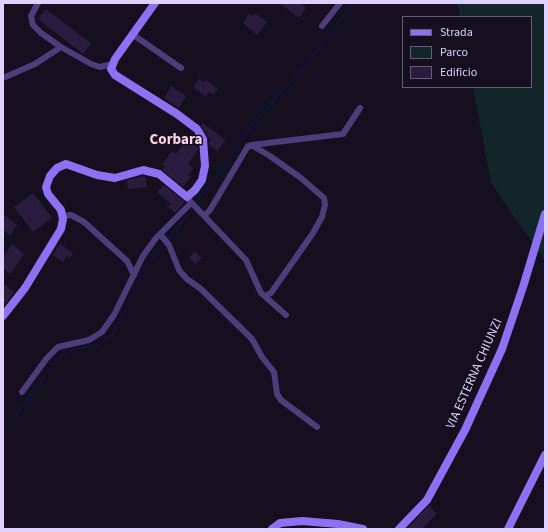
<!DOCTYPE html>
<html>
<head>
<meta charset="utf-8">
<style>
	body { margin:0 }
	#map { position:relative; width:548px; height:532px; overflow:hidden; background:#150f20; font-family:"Source Sans 3",sans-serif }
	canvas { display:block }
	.frame { position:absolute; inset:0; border:4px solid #ded1fb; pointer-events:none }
	.legend { position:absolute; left:402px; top:16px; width:130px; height:72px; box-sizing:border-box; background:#150f20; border:1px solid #655d78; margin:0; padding:5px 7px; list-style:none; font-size:12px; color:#ded1fb }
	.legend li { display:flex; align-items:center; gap:8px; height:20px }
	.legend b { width:20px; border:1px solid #655d78 }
</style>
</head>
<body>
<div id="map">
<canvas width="548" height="532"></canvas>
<div class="frame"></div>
<ul class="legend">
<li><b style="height:5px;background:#8c71f3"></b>Strada</li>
<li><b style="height:11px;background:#122629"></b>Parco</li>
<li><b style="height:11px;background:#2a1c3f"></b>Edificio</li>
</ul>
</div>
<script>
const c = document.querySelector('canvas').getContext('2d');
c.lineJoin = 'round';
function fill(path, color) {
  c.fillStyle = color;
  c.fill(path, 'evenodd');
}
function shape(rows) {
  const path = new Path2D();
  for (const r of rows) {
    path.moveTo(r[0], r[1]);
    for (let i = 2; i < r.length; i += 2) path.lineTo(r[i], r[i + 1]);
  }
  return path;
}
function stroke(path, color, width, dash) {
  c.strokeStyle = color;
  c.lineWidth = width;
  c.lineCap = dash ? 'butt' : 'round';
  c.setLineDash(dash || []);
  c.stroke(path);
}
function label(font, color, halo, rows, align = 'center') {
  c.font = font + ' "Source Sans 3",sans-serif';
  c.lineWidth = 3;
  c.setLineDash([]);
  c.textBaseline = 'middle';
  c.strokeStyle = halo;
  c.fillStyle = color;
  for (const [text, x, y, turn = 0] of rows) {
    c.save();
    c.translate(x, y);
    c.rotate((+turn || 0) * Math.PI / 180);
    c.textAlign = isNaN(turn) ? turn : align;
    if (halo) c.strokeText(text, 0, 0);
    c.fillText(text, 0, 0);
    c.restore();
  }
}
const green = shape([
	[457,3,545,3,545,261,491,183,473,87,531,87,531,17,460,17]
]);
const stream = shape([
	[168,240,231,157,244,134,313,56,353,3],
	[3,423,14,417,59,356,75,349,100,345,114,332,149,263,165,243]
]);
const building = shape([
	[279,3,300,3,306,8,299,18],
	[46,9,91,43,83,54,38,19],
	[255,13,267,22,257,35,243,23,249,14,252,16],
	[199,79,204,82,206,80,218,89,213,95,209,92,206,97,193,87],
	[171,86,186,96,179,108,164,98],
	[203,123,225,140,218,151,209,145,210,139,201,126],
	[186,139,198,148,198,150,188,164,194,168,188,175,191,177,183,187,162,170,165,166,162,164,172,151,176,154],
	[145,176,147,187,128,189,127,180],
	[164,185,185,202,175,213,168,207,171,204,157,192],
	[33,193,52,218,33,232,14,207],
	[3,214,17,225,10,235,3,230],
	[12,244,24,254,11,273,9,273,3,268,3,257],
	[60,244,73,253,70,258,67,256,63,262,53,255],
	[195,251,202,258,195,264,189,257],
	[3,283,14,292,6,303,3,300],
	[429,505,437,514,421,529,407,529]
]);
const minor = shape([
	[38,3,31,16,33,25,41,33,61,47,91,64,100,67,112,64],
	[322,26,340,3],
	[132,34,181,68],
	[3,78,35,64,61,47],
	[251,145,343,134,360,108],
	[189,200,246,260,261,293,286,315],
	[62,216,71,215,84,222,127,261,134,275],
	[204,216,210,210,248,146,253,146,270,156,301,178,324,198,325,205,322,217,313,233,271,293,265,296],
	[160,234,169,245,179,270,187,279,201,289,252,339,262,357,274,372,277,394,281,400,317,427],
	[22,392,47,358,58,347,89,340,102,332,114,315,143,256,156,238,191,203]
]);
const secondary = shape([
	[3,316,25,288,61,229,63,219,61,210,48,194,46,187,50,176,57,168,66,164,97,175,115,178,143,170,159,174,187,197,195,190,202,180,205,166,203,139,197,129,177,114,115,75,111,69,115,59,155,3],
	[272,529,280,523,302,521,338,524,363,529],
	[399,529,427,500,465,430,502,349,523,287,545,214],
	[508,529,545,455]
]);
const streetNames = [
	["VIA ESTERNA CHIUNZI",475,374,-66]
];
const quarterNames = [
	["Corbara",176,141]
];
fill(green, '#122629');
stroke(stream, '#0d153a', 2);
fill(building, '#2a1c3f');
stroke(minor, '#4c3e7b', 6);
stroke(secondary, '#8c71f3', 8);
label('13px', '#ded1fb', '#150f20', streetNames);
label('bold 15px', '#fbd3e5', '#150f20', quarterNames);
</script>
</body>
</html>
